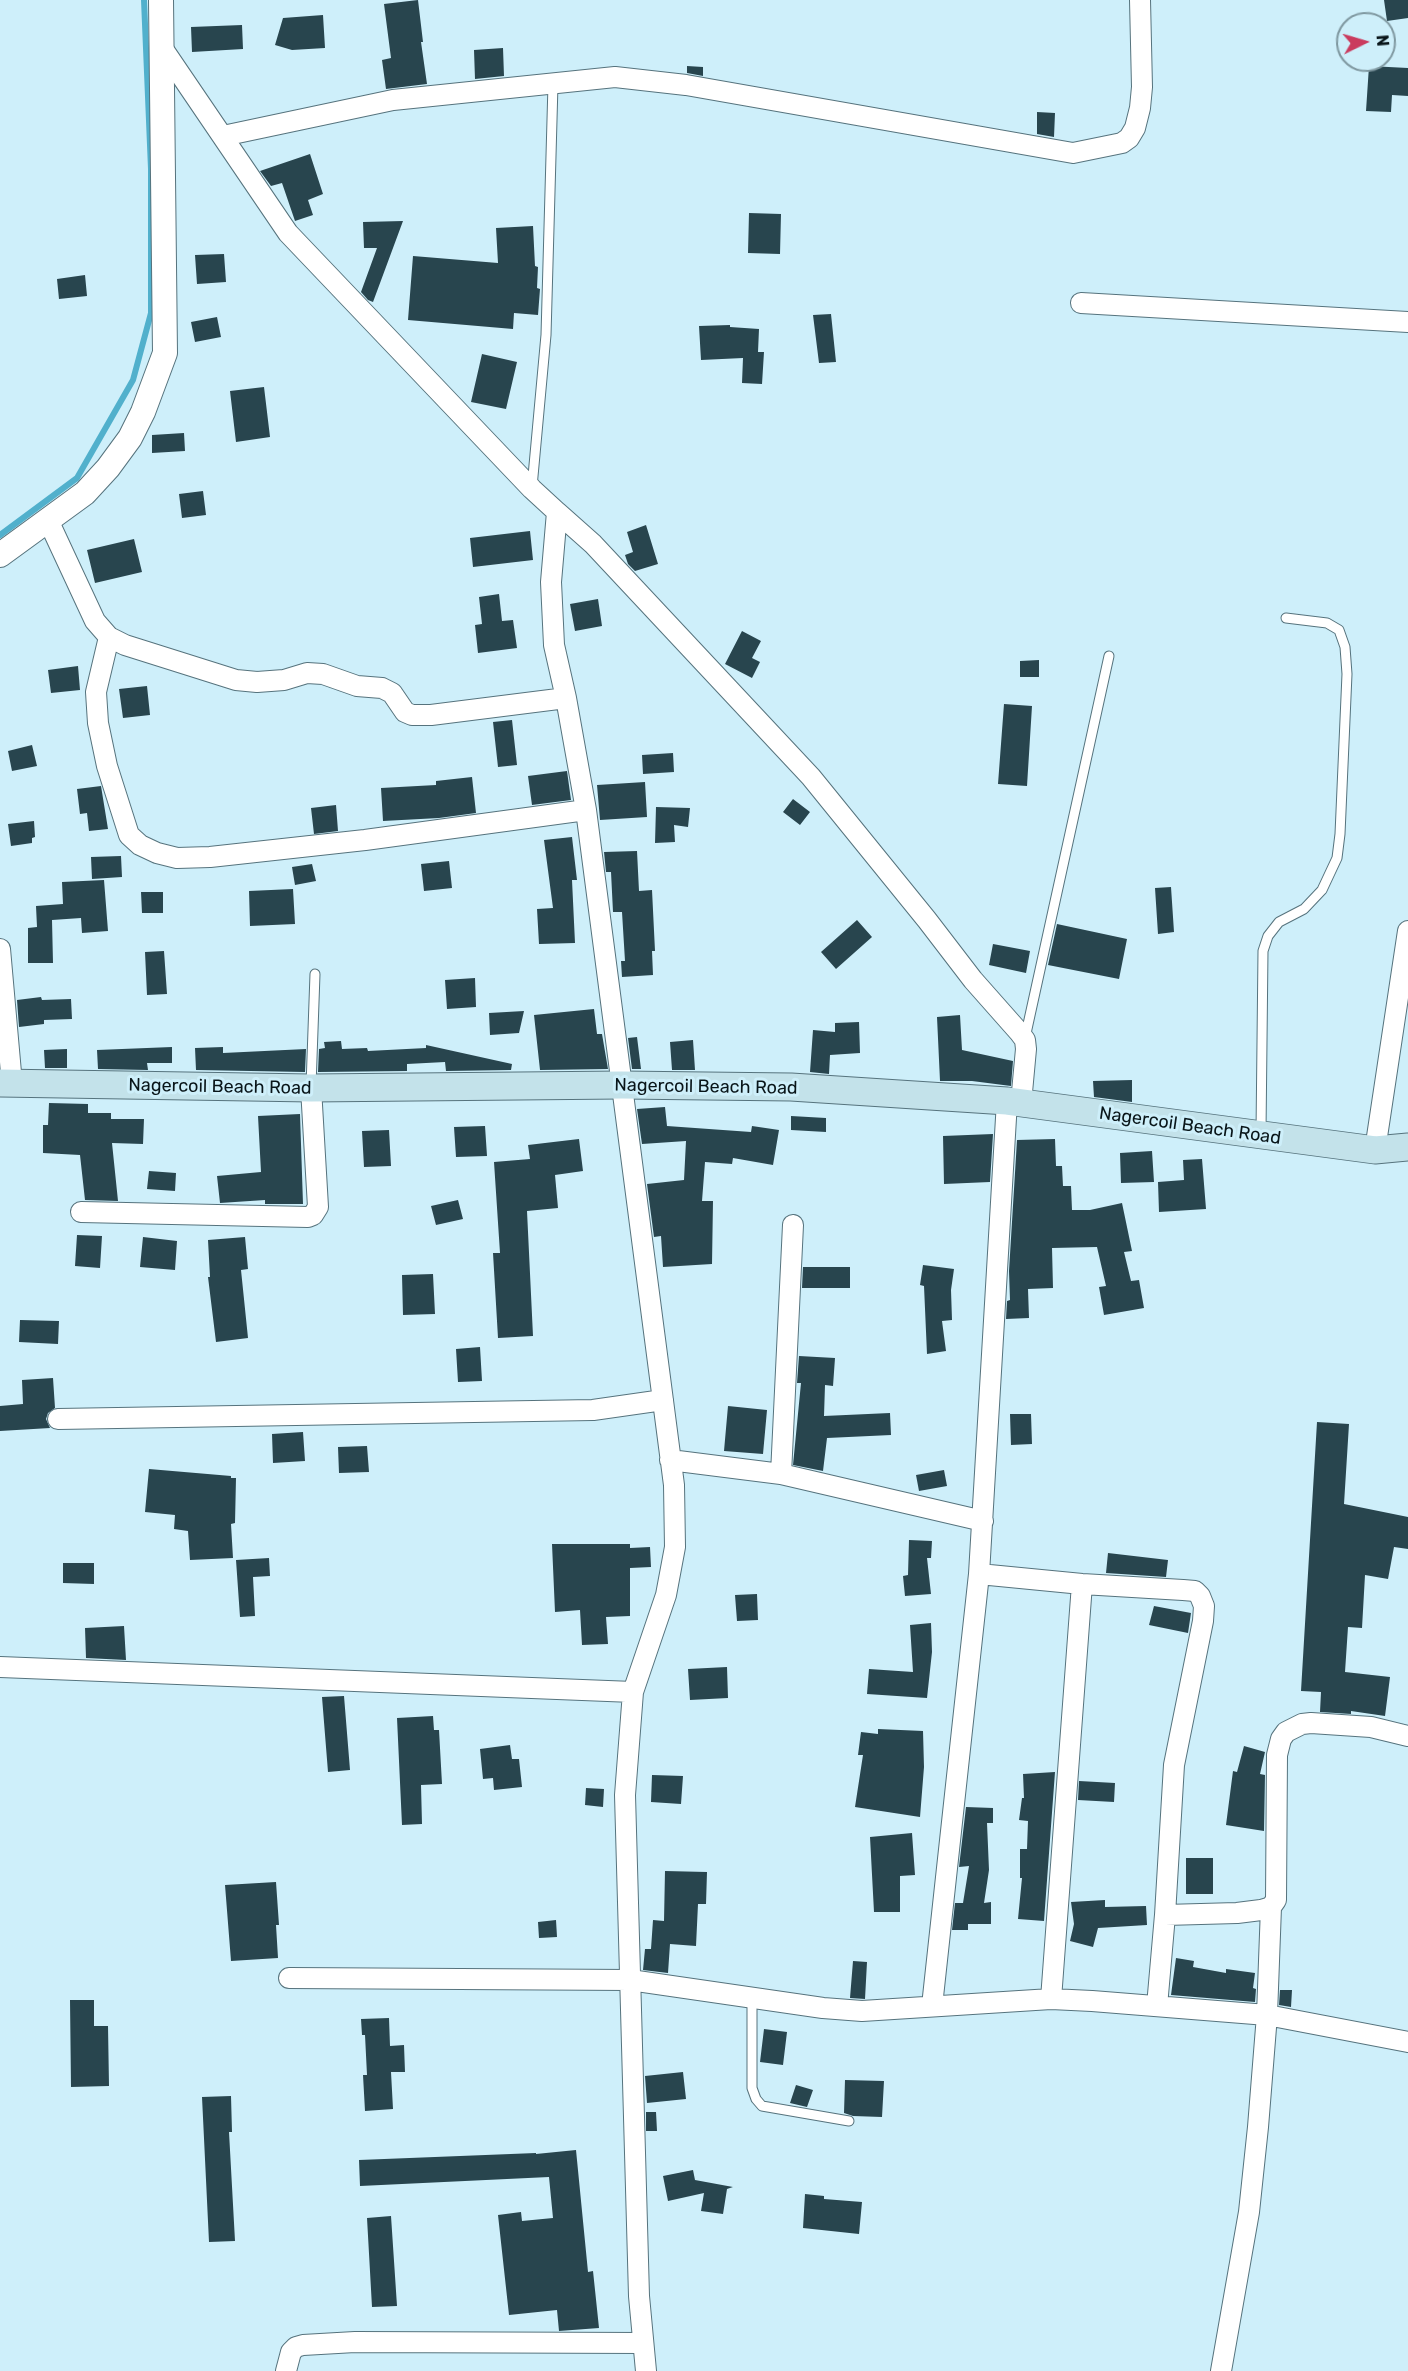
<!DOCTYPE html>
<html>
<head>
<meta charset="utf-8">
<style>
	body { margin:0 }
	#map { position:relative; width:1408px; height:2371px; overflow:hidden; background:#ceeffa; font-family:Rubik,sans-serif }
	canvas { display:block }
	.north { position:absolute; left:1336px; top:12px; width:60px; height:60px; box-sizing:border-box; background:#ceeffa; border:2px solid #7f98a0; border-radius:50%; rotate:85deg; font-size:16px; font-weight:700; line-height:24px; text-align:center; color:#091519 }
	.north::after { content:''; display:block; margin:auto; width:21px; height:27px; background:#ca3b5e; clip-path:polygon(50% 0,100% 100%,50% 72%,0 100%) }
</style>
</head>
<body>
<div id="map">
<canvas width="1408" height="2371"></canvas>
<div class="north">N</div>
</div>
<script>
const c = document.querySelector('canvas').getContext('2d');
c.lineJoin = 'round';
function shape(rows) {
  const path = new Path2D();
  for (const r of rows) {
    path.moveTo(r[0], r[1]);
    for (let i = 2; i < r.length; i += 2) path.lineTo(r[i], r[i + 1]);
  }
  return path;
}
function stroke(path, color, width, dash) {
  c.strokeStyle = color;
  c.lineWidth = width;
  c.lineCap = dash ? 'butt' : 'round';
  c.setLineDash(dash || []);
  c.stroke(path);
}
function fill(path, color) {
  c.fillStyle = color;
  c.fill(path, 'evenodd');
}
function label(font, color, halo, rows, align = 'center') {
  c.font = font + ' Rubik,sans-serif';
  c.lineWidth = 6;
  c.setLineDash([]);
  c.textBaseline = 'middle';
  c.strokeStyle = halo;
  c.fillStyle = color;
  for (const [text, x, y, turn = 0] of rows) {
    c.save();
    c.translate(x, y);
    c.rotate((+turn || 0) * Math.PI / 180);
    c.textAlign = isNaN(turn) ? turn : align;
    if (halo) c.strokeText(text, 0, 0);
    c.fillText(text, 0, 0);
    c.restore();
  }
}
const stream = shape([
	[0,535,77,478,133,380,151,313,151,169,144,0]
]);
const building = shape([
	[418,0,423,42,421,42,427,84,386,89,382,60,391,58,384,4],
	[1384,0,1408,0,1408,18,1387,21],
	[323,15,325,48,292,50,275,45,283,18],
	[242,25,243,49,192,52,191,27],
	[503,48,504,76,475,79,474,50],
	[687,66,703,67,703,76,687,73],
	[1369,66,1408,68,1408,96,1392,95,1391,112,1366,111],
	[1037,112,1055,113,1054,137,1037,134],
	[310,154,323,194,308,200,313,215,295,221,282,183,271,186,260,171],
	[749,213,781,214,780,254,748,253],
	[403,221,373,302,368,300,361,292,377,248,364,248,363,222],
	[533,226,535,266,538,267,537,288,540,289,538,315,514,313,513,329,408,320,413,256,498,263,496,228],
	[224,254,226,282,197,284,195,255],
	[85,275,87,296,59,299,57,279],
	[831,314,836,362,819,363,813,315],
	[217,317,221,337,195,342,191,322],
	[730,325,730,327,759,329,758,352,764,352,762,384,742,383,743,358,701,360,699,326],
	[482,354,517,362,506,409,471,402],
	[264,387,270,437,236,442,230,391],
	[184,433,185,451,152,453,152,435],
	[203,491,206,515,182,518,179,494],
	[646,525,658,564,635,571,628,564,625,555,633,552,627,532],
	[530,531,533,560,473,567,470,538],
	[134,539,142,572,95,583,87,550],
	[499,594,502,621,513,620,517,648,478,653,475,625,482,624,479,597],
	[598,599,602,626,575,631,570,604],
	[742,631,761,641,752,658,760,662,752,678,725,664],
	[1039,660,1039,677,1020,677,1020,661],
	[78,666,80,690,51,693,48,670],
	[147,686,150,715,123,718,119,689],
	[1004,704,1032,706,1027,786,998,784],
	[512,720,517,765,498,767,493,722],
	[32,745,37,766,12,771,8,751],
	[673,753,674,772,643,774,642,755],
	[567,771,571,800,532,805,528,776],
	[472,777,476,813,439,818,383,821,381,788,436,785,436,781],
	[645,782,647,817,600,820,597,785],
	[101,786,108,829,89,831,87,813,80,814,77,789],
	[793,799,810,812,800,825,783,812],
	[336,805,338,831,314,834,311,808],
	[656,807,690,808,688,827,674,825,675,842,655,843],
	[34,821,35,837,32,838,32,843,11,846,8,824],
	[572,837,577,880,572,880,575,943,539,944,537,909,553,908,544,840],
	[637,851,639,891,652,890,655,951,652,951,653,975,622,977,621,961,625,961,622,912,613,912,611,872,606,872,604,852],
	[121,856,122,877,92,879,91,857],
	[449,861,452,888,424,891,421,864],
	[312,864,316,881,295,885,292,867],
	[104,880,108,931,82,933,81,918,52,920,53,963,28,963,28,928,37,927,36,906,63,904,62,882],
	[1171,887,1174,932,1158,934,1155,888],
	[293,889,295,924,250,926,249,891],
	[141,892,163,892,163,913,142,913],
	[857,920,872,937,836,969,821,952],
	[1057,924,1127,939,1119,979,1048,965],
	[993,944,1030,951,1026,973,989,965],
	[164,951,167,994,147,995,145,952],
	[475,978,476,1007,447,1009,445,980],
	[41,997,42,1000,71,999,72,1019,44,1020,44,1024,19,1027,17,1000],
	[594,1009,597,1034,602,1034,608,1069,540,1070,534,1015],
	[524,1011,519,1033,490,1035,489,1013],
	[960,1015,962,1050,1013,1061,1011,1086,972,1081,940,1081,937,1017],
	[859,1022,860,1053,830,1055,829,1074,810,1072,813,1030,835,1032,835,1023],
	[637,1037,641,1069,632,1069,628,1038],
	[693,1040,695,1070,672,1070,670,1042],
	[341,1041,342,1049,367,1048,368,1051,426,1048,426,1045,512,1064,511,1070,446,1071,445,1062,407,1064,407,1071,318,1072,319,1049,325,1048,324,1042],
	[172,1047,172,1063,147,1063,148,1070,98,1069,97,1050],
	[223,1047,223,1053,306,1049,305,1072,196,1070,195,1048],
	[67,1049,67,1068,45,1068,44,1050],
	[1132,1080,1132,1102,1094,1097,1093,1081],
	[49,1103,88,1104,88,1113,111,1113,111,1119,144,1119,143,1144,112,1143,118,1201,85,1200,80,1155,43,1153,43,1125,48,1125],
	[665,1107,667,1126,751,1132,752,1126,779,1130,773,1165,733,1158,732,1164,705,1162,702,1201,713,1201,712,1264,663,1267,661,1236,654,1237,647,1184,684,1180,686,1141,642,1144,637,1109],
	[300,1114,303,1204,265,1204,265,1200,220,1203,217,1176,261,1172,258,1116],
	[791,1116,826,1118,826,1132,791,1130],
	[485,1126,487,1156,456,1157,454,1127],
	[389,1130,391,1166,364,1167,362,1131],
	[993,1134,990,1182,944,1184,943,1136],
	[579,1139,583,1171,555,1175,558,1208,527,1211,533,1336,498,1338,493,1253,500,1253,494,1162,530,1159,528,1145],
	[1055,1139,1056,1166,1062,1166,1063,1186,1071,1186,1072,1210,1090,1210,1122,1203,1132,1251,1124,1252,1131,1281,1139,1280,1144,1308,1104,1315,1099,1287,1106,1286,1097,1247,1052,1248,1053,1288,1028,1289,1029,1318,1006,1319,1007,1301,1010,1300,1009,1271,1017,1140],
	[1152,1151,1154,1182,1121,1183,1120,1153],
	[1202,1159,1206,1209,1159,1212,1158,1182,1184,1180,1183,1160],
	[149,1171,176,1173,175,1191,147,1189],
	[458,1200,463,1219,436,1225,431,1206],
	[77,1235,102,1236,100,1268,75,1266],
	[143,1237,177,1241,175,1270,140,1267],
	[245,1237,248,1269,241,1270,248,1338,216,1342,208,1277,210,1277,208,1240],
	[923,1265,954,1269,951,1290,952,1320,942,1321,946,1351,927,1354,924,1286,920,1285],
	[803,1267,850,1267,850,1288,802,1288],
	[433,1274,435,1314,403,1315,402,1275],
	[20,1320,59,1321,58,1344,19,1342],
	[480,1347,482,1381,458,1382,456,1349],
	[799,1356,835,1358,833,1386,825,1385,824,1416,890,1413,891,1435,827,1438,823,1471,793,1465,801,1383,797,1383],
	[53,1378,55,1408,48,1413,46,1419,50,1428,0,1431,0,1406,23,1404,22,1380],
	[728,1406,767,1410,763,1454,724,1451],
	[1010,1414,1031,1414,1032,1444,1011,1445],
	[1317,1422,1349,1424,1344,1504,1408,1517,1408,1549,1394,1547,1388,1579,1365,1575,1362,1628,1348,1627,1345,1672,1390,1677,1385,1716,1351,1711,1351,1714,1320,1712,1321,1692,1301,1691],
	[303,1432,305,1461,273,1463,272,1434],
	[367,1446,369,1472,339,1473,338,1447],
	[149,1469,231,1476,231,1478,236,1478,235,1523,231,1524,233,1558,190,1560,188,1531,174,1529,175,1515,145,1512],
	[944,1470,947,1486,919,1491,916,1475],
	[909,1540,932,1541,931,1558,927,1558,931,1594,905,1596,903,1576,908,1575],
	[552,1544,630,1544,630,1548,650,1547,651,1567,630,1568,630,1616,606,1617,608,1644,582,1645,580,1610,555,1612],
	[1108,1553,1168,1560,1166,1577,1106,1573],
	[269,1558,270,1576,253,1577,255,1616,240,1617,236,1560],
	[63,1563,94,1563,94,1584,63,1583],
	[757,1594,758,1620,737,1621,735,1595],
	[1154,1606,1191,1613,1188,1633,1149,1625],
	[931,1623,932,1652,927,1698,867,1694,869,1669,913,1672,910,1625],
	[124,1626,126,1660,86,1658,85,1628],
	[727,1667,728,1698,690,1700,688,1669],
	[344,1696,350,1770,328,1772,322,1697],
	[433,1716,434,1730,439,1730,442,1784,421,1785,422,1824,402,1825,397,1718],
	[878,1729,923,1731,924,1767,920,1817,855,1807,863,1755,858,1755,861,1732,878,1734],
	[510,1745,512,1759,519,1759,522,1787,494,1790,493,1778,483,1779,480,1749],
	[1244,1746,1265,1752,1260,1774,1265,1775,1264,1831,1226,1825,1233,1771,1237,1772],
	[1055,1772,1044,1921,1018,1919,1022,1878,1020,1878,1020,1849,1027,1849,1028,1821,1019,1820,1022,1798,1024,1798,1023,1774],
	[652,1775,683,1776,681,1804,651,1802],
	[1079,1781,1115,1783,1114,1802,1078,1800],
	[586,1788,604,1789,603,1807,585,1805],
	[966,1807,993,1808,993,1823,987,1823,989,1870,984,1903,991,1902,991,1924,968,1924,968,1930,952,1930,955,1903,963,1903,969,1866,959,1867],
	[912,1833,915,1875,900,1876,900,1912,874,1912,870,1837],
	[1186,1858,1213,1858,1213,1894,1186,1894],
	[665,1871,707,1872,706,1904,698,1904,696,1946,670,1944,668,1973,643,1970,645,1949,651,1949,653,1920,664,1921],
	[276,1882,279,1925,276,1925,278,1958,231,1961,225,1885],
	[1105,1900,1105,1907,1146,1906,1147,1925,1098,1928,1093,1947,1070,1941,1074,1924,1071,1902],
	[556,1920,557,1937,539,1938,538,1922],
	[1176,1958,1194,1961,1193,1967,1226,1973,1226,1969,1255,1973,1253,1988,1256,1989,1255,2002,1171,1995],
	[853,1961,867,1962,865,1999,850,1998],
	[1280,1990,1292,1990,1291,2007,1279,2005],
	[70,2000,94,2000,94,2026,108,2026,109,2086,71,2087],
	[389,2018,390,2046,404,2045,405,2072,391,2072,393,2109,365,2111,363,2075,367,2075,365,2035,362,2035,361,2019],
	[764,2029,787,2032,783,2065,760,2062],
	[683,2072,686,2099,647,2103,645,2076],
	[845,2080,884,2081,882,2117,853,2116,844,2113],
	[796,2085,813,2090,807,2107,790,2103],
	[231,2096,232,2132,229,2132,235,2241,209,2242,202,2097],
	[646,2112,656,2112,657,2131,646,2131],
	[576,2150,588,2272,593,2271,599,2328,559,2331,557,2310,509,2315,498,2215,521,2212,522,2221,553,2218,549,2177,360,2186,359,2160,536,2153,536,2154],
	[693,2170,695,2180,733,2187,727,2189,723,2214,701,2211,704,2193,668,2201,663,2176],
	[805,2194,824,2196,824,2199,862,2202,859,2234,803,2228],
	[391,2216,397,2306,372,2307,367,2218]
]);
const service = shape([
	[532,487,546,335,553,84],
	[1025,1038,1109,656],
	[311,1086,315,974],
	[1261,1132,1263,951,1268,936,1279,922,1304,909,1322,890,1337,858,1340,834,1347,674,1345,647,1339,630,1327,623,1286,618],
	[752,1997,752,2088,756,2099,762,2106,849,2121]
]);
const minor = shape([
	[161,46,288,233,532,489,557,512,551,582,554,645,566,698,586,810,674,1485,675,1547,666,1595,633,1692,625,1795,639,2296,646,2371],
	[221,134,223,136,393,100,615,77,686,85,1073,153,1122,143,1129,138,1135,128,1140,108,1142,87,1140,0],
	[1081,303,1408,322],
	[557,512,593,544,811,777,927,920,973,980,1019,1032,1025,1040,1026,1049,1021,1103],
	[48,520,95,621,109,637,125,645,236,680,257,682,284,680,307,673,323,674,357,686,382,688,392,693,405,712,412,715,431,715,566,698],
	[109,637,96,692,98,723,107,766,129,835,140,845,157,853,177,858,210,857,365,840,586,810],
	[0,949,12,1084],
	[1375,1150,1408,931],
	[81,1212,308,1217,313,1215,318,1207,311,1088],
	[58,1419,593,1410,663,1400],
	[670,1460,781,1474,793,1225],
	[781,1474,983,1521],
	[979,1574,1082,1584,1183,1590,1195,1591,1200,1596,1204,1606,1203,1621,1174,1765,1165,1915,1157,2006],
	[0,1667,633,1692],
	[1165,1915,1237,1913,1261,1910,1271,1907,1276,1900,1277,1755,1281,1739,1286,1732,1302,1724,1311,1723,1371,1727,1408,1736],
	[289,1978,630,1980,823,2008,862,2011,1051,1999,1092,2001,1267,2015,1408,2042],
	[1051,1999,1082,1584],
	[932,2006,979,1574,1007,1101],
	[286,2371,291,2352,296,2347,303,2345,355,2342,643,2343],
	[1221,2371,1249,2212,1258,2127,1267,2015,1271,1907]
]);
const tertiary = shape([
	[0,555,85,493,108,468,130,438,143,412,165,353,161,0]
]);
const secondary = shape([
	[0,1083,311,1088,622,1085,791,1087,1007,1101,1375,1150,1408,1147]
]);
const streetNames = [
	["Nagercoil Beach Road",220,1087,1],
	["Nagercoil Beach Road",706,1087,1],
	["Nagercoil Beach Road",1190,1126,8]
];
stroke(stream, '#51b0cc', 6);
fill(building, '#28454e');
stroke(service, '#56737d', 11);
stroke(minor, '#56737d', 22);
stroke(tertiary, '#56737d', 26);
stroke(secondary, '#56737d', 29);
stroke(service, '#fff', 9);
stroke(minor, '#fff', 20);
stroke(tertiary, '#fff', 24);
stroke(secondary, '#c3e2ea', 27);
label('18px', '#091519', '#ceeffa', streetNames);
</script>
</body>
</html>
